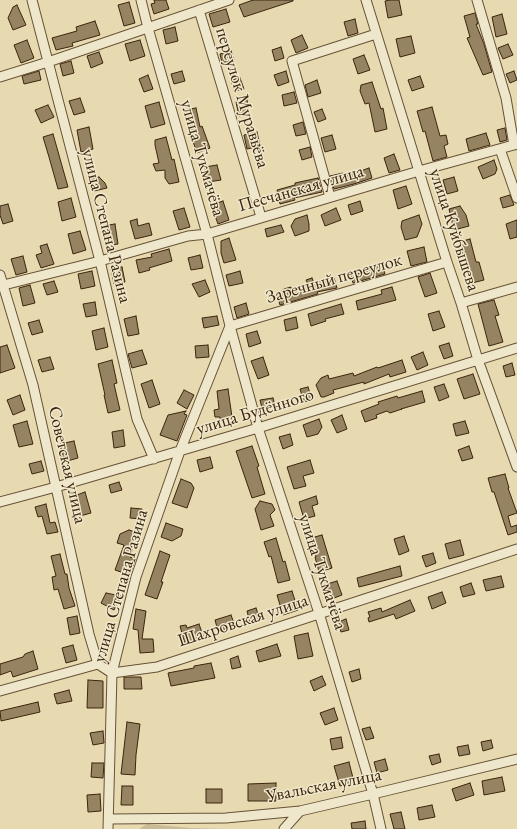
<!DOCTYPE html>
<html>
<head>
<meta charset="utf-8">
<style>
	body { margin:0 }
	canvas { display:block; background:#e7dab1 }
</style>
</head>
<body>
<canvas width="517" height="829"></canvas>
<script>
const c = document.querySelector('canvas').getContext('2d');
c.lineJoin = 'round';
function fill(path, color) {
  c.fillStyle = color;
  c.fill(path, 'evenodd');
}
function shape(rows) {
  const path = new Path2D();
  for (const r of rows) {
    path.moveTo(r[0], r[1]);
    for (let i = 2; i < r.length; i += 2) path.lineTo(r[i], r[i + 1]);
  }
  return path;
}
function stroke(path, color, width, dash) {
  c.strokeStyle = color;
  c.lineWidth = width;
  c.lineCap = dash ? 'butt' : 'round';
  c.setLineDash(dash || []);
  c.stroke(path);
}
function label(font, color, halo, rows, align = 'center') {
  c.font = font + ' "EB Garamond",serif';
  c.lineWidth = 3;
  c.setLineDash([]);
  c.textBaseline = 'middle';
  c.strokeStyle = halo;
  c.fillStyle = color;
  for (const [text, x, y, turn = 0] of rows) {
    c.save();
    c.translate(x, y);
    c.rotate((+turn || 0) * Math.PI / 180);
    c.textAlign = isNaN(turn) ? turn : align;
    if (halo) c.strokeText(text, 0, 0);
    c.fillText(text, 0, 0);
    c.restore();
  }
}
const green = shape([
	[147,824,191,828,226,829,139,829]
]);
const building = shape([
	[154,0,166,0,169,9,154,14,151,4,155,3,154,0],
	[253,0,293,0,293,1,244,17,239,5,253,0],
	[390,0,399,0,402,15,388,18,385,1,390,0],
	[129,2,135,23,124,26,118,5,129,2],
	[17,5,26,25,13,30,8,18,13,7,17,5],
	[226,9,230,22,213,27,209,14,226,9],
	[475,13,478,24,476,24,484,44,492,72,483,75,467,38,470,37,464,16,475,13],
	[502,14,507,34,496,37,492,17,502,14],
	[355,19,358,33,348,36,344,22,355,19],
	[95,21,100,35,72,43,73,46,56,50,52,38,77,31,76,27,95,21],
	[175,27,178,41,166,44,163,30,175,27],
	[302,35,308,48,296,53,291,40,302,35],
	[411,36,415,53,400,57,396,39,411,36],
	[27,40,34,58,21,63,14,45,27,40],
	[140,40,145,56,130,61,125,44,140,40],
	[508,44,513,55,503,59,498,48,508,44],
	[281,47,284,58,275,61,272,50,281,47],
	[231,51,234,60,222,63,220,54,231,51],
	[99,52,103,63,91,68,87,56,99,52],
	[364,55,370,70,358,74,353,59,364,55],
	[71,61,74,73,63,76,60,64,71,61],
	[39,71,41,80,24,84,22,76,39,71],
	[182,71,185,81,174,84,171,74,182,71],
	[286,71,289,82,278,86,274,75,286,71],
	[514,71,517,80,510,83,506,74,514,71],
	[148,75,153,89,144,92,139,79,148,75],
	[420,76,424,87,412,91,408,80,420,76],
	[240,78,244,89,234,91,231,80,240,78],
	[317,80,321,93,308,97,305,85,317,80],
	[372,82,381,109,383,108,387,129,375,132,369,103,365,104,360,91,361,85,372,82],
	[294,92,297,103,284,106,282,95,294,92],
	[80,98,85,112,74,115,69,101,80,98],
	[247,100,249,114,239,116,236,102,247,100],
	[159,102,165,124,151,128,145,106,159,102],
	[48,105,54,117,41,123,35,110,48,105],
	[432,107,440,136,446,135,448,144,444,146,447,157,433,161,425,131,423,132,417,111,432,107],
	[196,108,200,127,202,126,210,148,197,153,188,127,184,110,196,108],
	[322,109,326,119,318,122,314,112,322,109],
	[303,122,306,134,296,136,293,125,303,122],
	[89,127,93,149,81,152,77,130,89,127],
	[505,128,507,140,500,142,497,130,505,128],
	[257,132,260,146,247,149,244,135,257,132],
	[486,133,490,145,469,151,466,139,486,133],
	[53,134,68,187,58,189,49,157,43,137,53,134],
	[332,135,336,149,325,152,321,138,332,135],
	[166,137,172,160,174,159,179,182,169,184,165,178,165,170,156,171,153,164,159,163,155,145,155,140,166,137],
	[310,147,312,157,302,160,299,150,310,147],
	[394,154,400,170,389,173,384,158,394,154],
	[494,160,497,169,495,174,483,179,478,167,494,160],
	[217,165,221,180,208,182,205,167,217,165],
	[369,168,372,178,354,184,334,189,330,176,343,173,344,177,369,168],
	[99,177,105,183,107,188,94,191,91,179,99,177],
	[454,177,458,191,447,194,443,180,454,177],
	[318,178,322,192,294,198,295,200,280,204,277,190,295,185,295,183,318,178],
	[406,186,412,204,398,209,393,190,406,186],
	[510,195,514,205,503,208,500,198,510,195],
	[71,198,76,217,62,221,58,202,71,198],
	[223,201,229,220,218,224,211,205,223,201],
	[360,201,363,211,351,215,348,205,360,201],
	[8,204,13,221,3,224,0,215,0,206,8,204],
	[460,206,466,215,469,226,454,230,449,209,460,206],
	[184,208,190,227,179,230,173,211,184,208],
	[336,208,341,220,325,226,321,215,336,208],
	[307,215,309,224,309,231,295,236,291,226,295,219,307,215],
	[419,215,422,224,417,237,405,240,401,227,402,221,419,215],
	[137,219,138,226,149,223,152,235,135,239,130,221,137,219],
	[517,220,517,237,510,239,506,224,517,220],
	[115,224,118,244,106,246,102,226,115,224],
	[281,225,284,232,267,237,265,229,281,225],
	[80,231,86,250,73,254,68,234,80,231],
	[229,238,236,260,224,263,221,253,221,241,229,238],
	[470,239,476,262,479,262,484,280,472,283,464,256,463,256,459,242,470,239],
	[47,244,54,264,41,268,36,255,42,253,40,246,47,244],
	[424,247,427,262,411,266,407,251,424,247],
	[169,249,172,261,149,268,150,270,139,273,136,260,152,257,151,254,169,249],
	[200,255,203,268,191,270,188,258,200,255],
	[23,256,27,272,16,275,11,259,23,256],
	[382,264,385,274,353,283,351,276,367,271,366,269,382,264],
	[122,267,125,282,114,284,111,269,122,267],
	[92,271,95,286,81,289,78,274,92,271],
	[240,271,243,283,229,286,226,275,240,271],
	[430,273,437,293,425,297,418,277,430,273],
	[312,278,314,283,334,278,337,288,317,292,318,294,280,305,277,295,284,289,291,287,292,290,308,284,306,280,312,278],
	[205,280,210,292,199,297,192,284,205,280],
	[54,281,58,292,47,295,43,284,54,281],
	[30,285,35,303,23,306,19,288,30,285],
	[392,287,396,300,358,310,356,301,382,294,381,290,392,287],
	[494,300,499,315,495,316,503,342,489,346,478,304,494,300],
	[95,302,97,315,86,317,83,304,95,302],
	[246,303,249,314,237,318,234,307,246,303],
	[341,304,344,314,325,319,326,321,311,326,308,314,341,304],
	[439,311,445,327,433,331,428,314,439,311],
	[136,316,139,334,128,336,124,319,136,316],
	[217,316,219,325,204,328,202,318,217,316],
	[296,317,298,328,286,331,284,320,296,317],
	[39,320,43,332,32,335,28,323,39,320],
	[104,328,108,347,96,350,92,331,104,328],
	[257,331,261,343,249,347,246,334,257,331],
	[449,343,453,356,444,359,439,346,449,343],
	[7,345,15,368,0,373,0,347,7,345],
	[208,345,209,357,196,358,195,346,208,345],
	[142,350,147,364,132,368,128,354,142,350],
	[423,352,428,365,417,370,411,357,423,352],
	[50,357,54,369,42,372,38,360,50,357],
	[263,357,269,375,258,379,251,361,263,357],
	[112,360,117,383,114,384,120,410,108,413,104,395,105,395,98,364,112,360],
	[402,360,406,372,390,377,389,374,364,384,364,382,333,390,334,393,324,397,321,397,316,385,321,378,328,375,329,379,353,373,354,376,377,367,378,368,402,360],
	[512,363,515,375,506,377,503,366,512,363],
	[473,374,480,394,464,399,457,379,473,374],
	[152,380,160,404,149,408,141,384,152,380],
	[444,384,449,397,439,401,434,387,444,384],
	[308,387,312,400,304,402,300,389,308,387],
	[228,389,232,417,220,419,220,417,215,417,214,410,219,409,217,391,228,389],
	[184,390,194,395,187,409,177,403,184,390],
	[422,391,425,402,401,409,402,409,390,413,387,411,376,415,377,418,365,422,361,411,379,404,378,402,397,396,398,398,422,391],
	[20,395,25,410,13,415,7,400,20,395],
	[273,398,275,406,262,408,260,400,273,398],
	[186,411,184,414,187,415,177,441,160,435,168,415,186,411],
	[342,415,347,429,337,433,331,420,342,415],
	[319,419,322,427,318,434,307,437,303,425,319,419],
	[27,421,33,444,19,447,13,425,27,421],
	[465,421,469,433,456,436,453,424,465,421],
	[123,430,125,446,114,448,112,432,123,430],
	[290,434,293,445,283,449,279,437,290,434],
	[74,441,78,458,64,462,60,444,74,441],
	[252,446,259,466,257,467,265,494,252,498,236,451,252,446],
	[469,446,473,458,462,461,458,450,469,446],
	[210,457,213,468,200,472,197,460,210,457],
	[310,460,314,473,303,476,306,486,294,489,287,467,310,460],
	[41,461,44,471,32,474,29,464,41,461],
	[505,474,509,488,508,488,517,513,508,516,511,527,517,525,517,532,508,535,494,492,492,492,488,478,505,474],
	[181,479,191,483,194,488,187,508,172,503,181,479],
	[119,482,122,490,111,493,109,485,119,482],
	[85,492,91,513,80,516,74,496,85,492],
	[316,496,318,504,312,506,315,516,304,519,299,502,316,496],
	[260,501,272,504,275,510,270,515,274,526,261,530,255,509,260,501],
	[46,504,50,523,55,522,58,532,47,534,42,516,38,517,35,507,46,504],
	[131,508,142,509,141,519,130,518,131,508],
	[166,523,183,529,181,536,172,541,161,537,166,523],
	[129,530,138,533,130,557,135,559,130,575,115,570,124,545,117,543,120,534,129,530],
	[322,535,332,568,319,572,315,557,316,557,311,538,322,535],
	[404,536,409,551,399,555,394,539,404,536],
	[276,538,283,562,285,561,290,580,278,583,271,556,269,557,264,542,276,538],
	[460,540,464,555,449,559,445,544,460,540],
	[160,551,170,555,161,582,163,582,157,599,145,595,160,551],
	[433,553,436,563,426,567,422,556,433,553],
	[60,554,65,574,67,574,69,588,75,606,64,609,58,589,54,590,52,577,56,576,51,556,60,554],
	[400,566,402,576,359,587,357,578,400,566],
	[501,576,504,587,486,591,483,580,501,576],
	[337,581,342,595,329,600,324,585,337,581],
	[471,583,475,594,463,597,460,587,471,583],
	[292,591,298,610,283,615,277,595,292,591],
	[442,592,446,603,432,609,428,597,442,592],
	[106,593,121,596,114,610,101,603,106,593],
	[410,600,415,611,396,619,394,614,369,622,368,618,370,617,368,612,381,608,382,612,410,600],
	[256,608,260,620,250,623,247,611,256,608],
	[136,609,146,611,142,639,153,639,154,652,140,653,138,630,133,629,136,609],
	[231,615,235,626,218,631,215,620,231,615],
	[77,616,80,633,70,635,67,618,77,616],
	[346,619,349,630,341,632,338,622,346,619],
	[199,624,204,638,185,644,180,626,186,625,187,628,199,624],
	[308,633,313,656,298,659,294,636,308,633],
	[277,644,281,656,259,662,256,651,277,644],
	[73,645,77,660,66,663,62,648,73,645],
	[33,651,38,669,13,677,11,671,0,675,0,664,23,657,25,654,33,651],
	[238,656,241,667,232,669,230,659,238,656],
	[211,663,215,678,171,686,168,673,194,668,194,666,211,663],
	[359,669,361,679,352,682,349,672,359,669],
	[322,676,326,685,314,691,310,681,322,676],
	[124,677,141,677,142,689,124,689,124,677],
	[88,680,103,681,103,708,87,708,88,680],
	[69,690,72,701,57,704,54,694,69,690],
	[38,702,40,712,1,721,0,711,38,702],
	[334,708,338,720,325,725,320,713,334,708],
	[127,722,140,724,136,755,135,775,121,774,127,722],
	[370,727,374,738,366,740,362,729,370,727],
	[103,731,104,743,93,745,90,733,103,731],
	[341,737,343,748,332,750,330,739,341,737],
	[491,740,493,748,483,751,481,742,491,740],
	[468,745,470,754,459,756,457,747,468,745],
	[439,754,441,762,432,765,429,756,439,754],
	[385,759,388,770,377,773,374,762,385,759],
	[349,762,354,782,340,786,334,766,349,762],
	[92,763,104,763,103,778,91,777,92,763],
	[502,777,505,791,484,795,482,781,502,777],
	[276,783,276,801,248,801,248,784,276,783],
	[470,783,474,795,456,801,452,789,470,783],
	[122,786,133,786,133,805,121,805,122,786],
	[206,789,222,789,222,803,206,803,206,789],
	[100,794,101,811,88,812,87,795,100,794],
	[432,805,435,817,419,820,417,808,432,805],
	[401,812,405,829,394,829,390,814,401,812],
	[365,821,366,829,352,829,351,823,365,821]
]);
const minor = shape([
	[32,0,100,261,137,419,154,459],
	[141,0,148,28,207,234,230,326,258,428,319,613,373,794,381,829],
	[366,0,447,262,461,303,478,360,517,467],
	[477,0,506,98,514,145],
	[199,10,261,217],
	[0,77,48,62,229,0],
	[500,149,517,198],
	[330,197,292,61,376,34],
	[0,275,33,385,89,634,98,664],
	[0,286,100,261,188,236,207,234,419,171,517,144],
	[461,303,517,287],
	[0,502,56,487,258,428,517,348],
	[0,691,98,664,112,673,157,667,517,549],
	[109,819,226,818,300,811,373,794,517,759],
	[108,829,112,673,136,577,180,451,230,326,447,262],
	[284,829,300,811]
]);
const streetNames = [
	["переулок Муравьёва",242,98,73],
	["улица Тукмачёва",202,158,74],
	["Песчанская улица",301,189,-16],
	["улица Степана Разина",106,226,76],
	["улица Куйбышева",454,230,72],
	["Заречный переулок",334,279,-16],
	["улица Будённого",255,412,-17],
	["Советская улица",67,465,77],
	["улица Тукмачёва",322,572,72],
	["улица Степана Разина",121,586,-74],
	["Шахровская улица",243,621,-18],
	["Увальская улица",324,786,-11]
];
fill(green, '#cabb95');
fill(building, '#958362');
stroke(building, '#3c250c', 1);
stroke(minor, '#675235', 11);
stroke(minor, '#efe7cc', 9);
label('18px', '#3c250c', '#efe7cc', streetNames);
</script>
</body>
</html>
